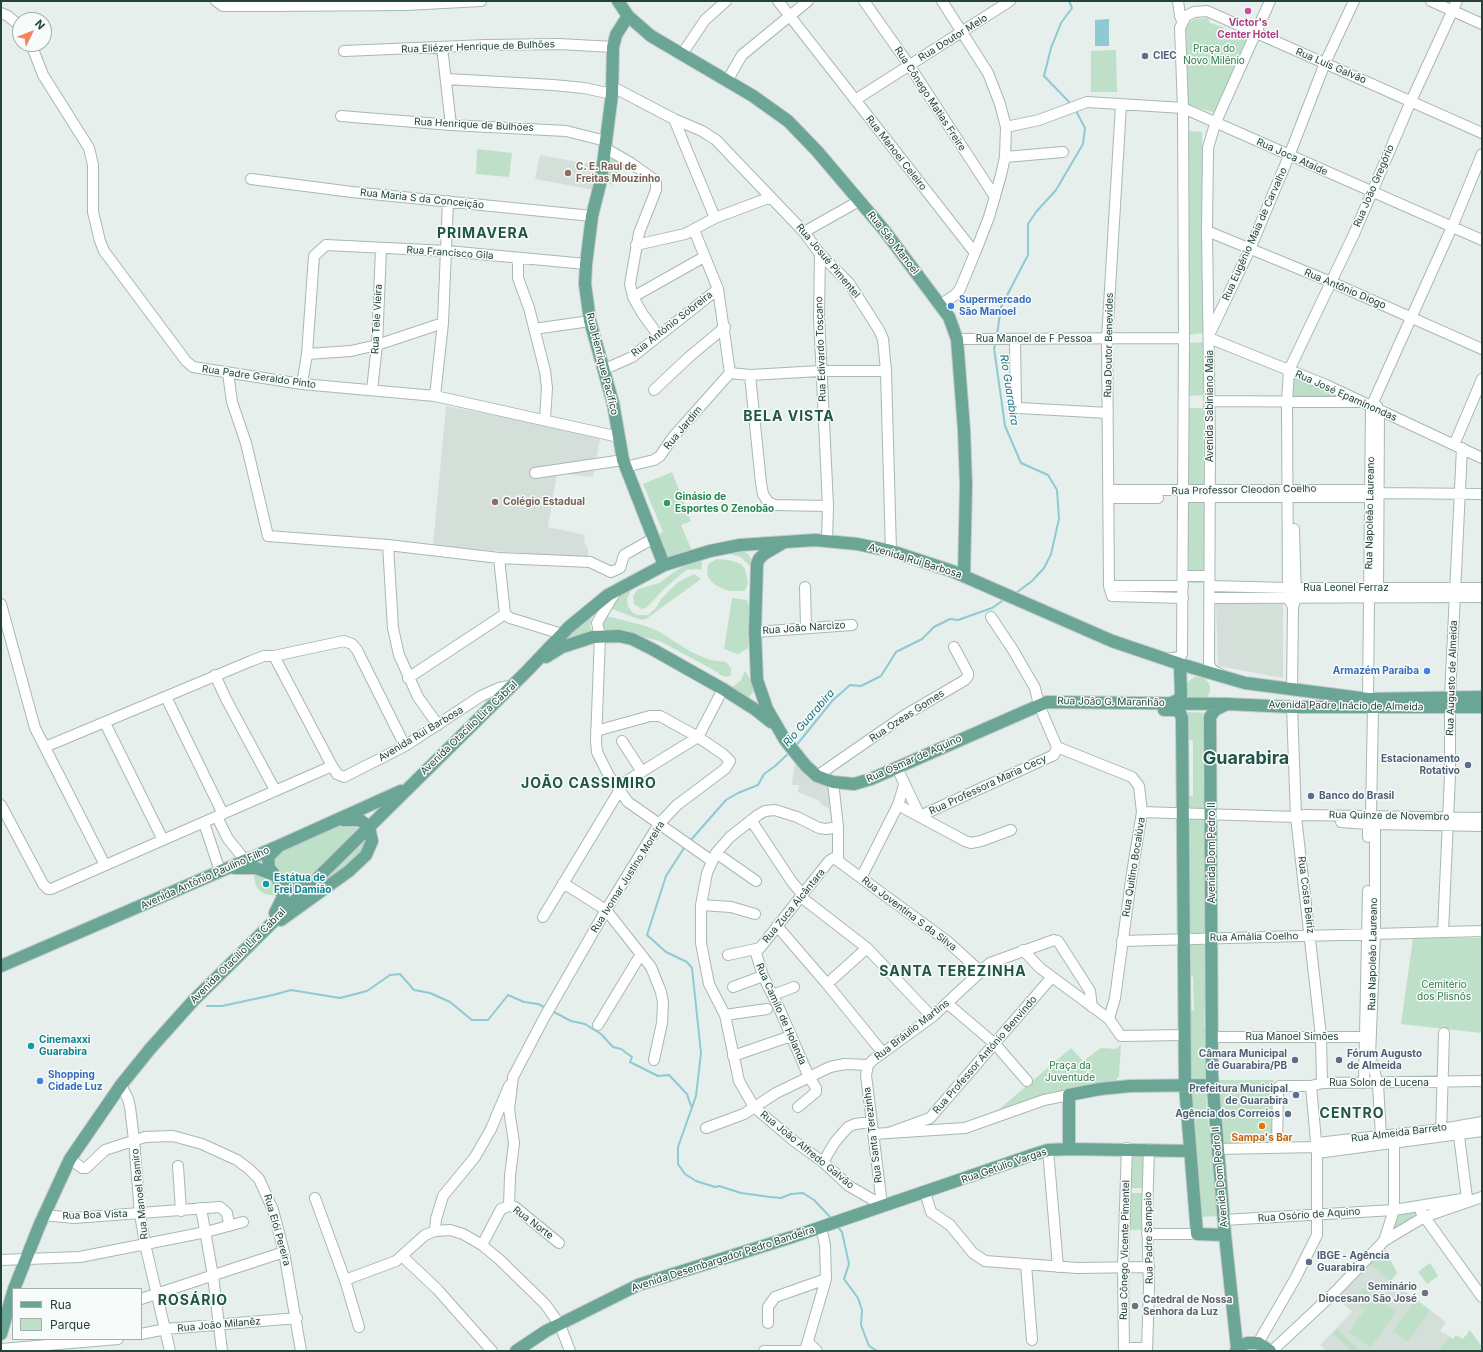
<!DOCTYPE html>
<html>
<head>
<meta charset="utf-8">
<style>
	body { margin:0 }
	#map { position:relative; width:1483px; height:1352px; overflow:hidden; background:#e6efeb; font-family:Inter,sans-serif }
	canvas { display:block }
	.frame { position:absolute; inset:0; border:2px solid #24423a; pointer-events:none }
	.legend { position:absolute; left:12px; top:1288px; width:130px; height:52px; box-sizing:border-box; background:#f7fbf9; border:1px solid #a3b1ad; margin:0; padding:5px 7px; list-style:none; font-size:12px; color:#24423a }
	.legend li { display:flex; align-items:center; gap:8px; height:20px }
	.legend b { width:20px; border:1px solid #a3b1ad }
	.north { position:absolute; left:12px; top:12px; width:40px; height:40px; box-sizing:border-box; background:#f7fbf9; border:1px solid #a3b1ad; border-radius:50%; rotate:47deg; font-size:11px; font-weight:700; line-height:16px; text-align:center; color:#24423a }
	.north::after { content:''; display:block; margin:auto; width:14px; height:18px; background:#f4845f; clip-path:polygon(50% 0,100% 100%,50% 72%,0 100%) }
</style>
</head>
<body>
<div id="map">
<canvas width="1483" height="1352"></canvas>
<div class="frame"></div>
<ul class="legend">
<li><b style="height:5px;background:#6aa596"></b>Rua</li>
<li><b style="height:11px;background:#bfe0c8"></b>Parque</li>
</ul>
<div class="north">N</div>
</div>
<script>
const c = document.querySelector('canvas').getContext('2d');
c.lineJoin = 'round';
function fill(path, color) {
  c.fillStyle = color;
  c.fill(path, 'evenodd');
}
function shape(rows) {
  const path = new Path2D();
  for (const r of rows) {
    if (r.length === 3) {
      path.moveTo(r[0] + r[2], r[1]);
      path.arc(r[0], r[1], r[2], 0, 2 * Math.PI);
      continue;
    }
    path.moveTo(r[0], r[1]);
    for (let i = 2; i < r.length; i += 2) path.lineTo(r[i], r[i + 1]);
  }
  return path;
}
function stroke(path, color, width, dash) {
  c.strokeStyle = color;
  c.lineWidth = width;
  c.lineCap = dash ? 'butt' : 'round';
  c.setLineDash(dash || []);
  c.stroke(path);
}
function label(font, color, halo, rows, align = 'center') {
  c.font = font + ' Inter,sans-serif';
  c.lineWidth = 3;
  c.setLineDash([]);
  c.textBaseline = 'middle';
  c.strokeStyle = halo;
  c.fillStyle = color;
  for (const [text, x, y, turn = 0] of rows) {
    c.save();
    c.translate(x, y);
    c.rotate((+turn || 0) * Math.PI / 180);
    c.textAlign = isNaN(turn) ? turn : align;
    if (halo) c.strokeText(text, 0, 0);
    c.fillText(text, 0, 0);
    c.restore();
  }
}
const built = shape([
	[540,155,601,166,595,190,535,179],
	[446,406,542,424,600,439,593,477,557,473,548,527,585,535,584,542,588,549,588,558,433,546],
	[1216,601,1283,604,1283,678,1218,666],
	[795,760,829,787,832,810,820,804,820,801,798,792,799,785,792,785],
	[1369,1264,1446,1322,1440,1331,1449,1336,1439,1351,1326,1351,1320,1345,1352,1312,1336,1297]
]);
const green = shape([
	[1208,18,1210,23,1223,27,1224,29,1241,37,1250,35,1216,113,1188,105,1186,26,1194,19],
	[1116,50,1117,92,1091,92,1091,51],
	[1187,131,1202,132,1203,333,1188,335],
	[477,149,512,153,509,177,476,174],
	[608,153,626,164,612,185,605,182],
	[1204,342,1203,395,1189,396,1188,343],
	[1293,373,1352,399,1293,401],
	[1188,408,1203,408,1204,487,1188,490],
	[672,472,691,521,681,525,692,551,667,559,657,535,663,532,643,484],
	[1188,499,1205,499,1204,583,1188,583],
	[733,550,744,551,748,554,753,561,754,571,741,557,725,553],
	[717,559,729,560,741,564,745,569,748,582,745,591,729,591,717,586,710,580,707,575,708,564],
	[697,560,702,561,701,570,697,569,686,570,665,588,646,608,642,609,634,604,633,596,638,589,659,583,677,570],
	[694,574,701,579,646,619,641,620,610,608,617,595,642,579,659,575,660,575,631,590,627,599,628,606,632,612,637,615,648,615,655,609,662,598,678,582],
	[732,598,747,600,749,606,748,648,738,654,724,649],
	[595,613,591,619,590,626,593,633,555,645],
	[606,616,646,626,658,631,691,652,710,660,726,662,731,668,731,675,728,677,722,676,717,672,660,641,635,635,606,631,601,626,603,619],
	[745,671,755,687,754,691,748,698,725,686,734,686,741,680],
	[1198,689,12],
	[1187,712,1209,713,1208,744,1203,744,1203,786,1208,789,1208,810,1187,809,1187,796,1193,796,1193,741,1187,739],
	[1188,819,1208,820,1208,827,1204,827,1204,854,1209,856,1209,934,1188,933],
	[334,825,362,826,300,885,273,869,271,854],
	[367,834,368,840,364,852,297,906],
	[253,871,272,877,278,896,265,894,260,891,256,886],
	[1413,938,1482,938,1482,1033,1401,1024],
	[1188,941,1209,941,1209,949,1204,948,1205,990,1210,992,1209,997,1205,996,1204,1027,1209,1030,1210,1081,1187,1081,1188,1009,1194,1011,1193,977,1188,973],
	[1121,1044,1119,1076,1115,1081,1067,1089,997,1111,1071,1048,1083,1061,1101,1048,1116,1049],
	[1213,1080,1274,1080,1272,1144,1219,1144],
	[1188,1091,1209,1091,1210,1098,1206,1097,1209,1129,1213,1131,1220,1216,1199,1217],
	[1128,1157,1143,1157,1143,1188,1129,1188],
	[1129,1193,1144,1193,1144,1230,1129,1230],
	[1415,1211,1418,1215,1402,1228,1389,1231,1396,1214],
	[1385,1249,1397,1273,1391,1281,1369,1264],
	[1430,1263,1438,1276,1427,1284,1418,1272],
	[1363,1288,1374,1296,1364,1309,1353,1301],
	[1374,1296,1396,1312,1371,1347,1349,1332],
	[1416,1300,1430,1310,1408,1342,1393,1331],
	[1337,1329,1360,1351,1352,1351,1333,1334],
	[1470,1330,1482,1347,1482,1351,1439,1351,1449,1336,1453,1339,1456,1335,1463,1339]
]);
const water = shape([
	[1109,19,1109,46,1095,46,1095,20]
]);
const stream = shape([
	[1069,1,1072,8,1061,23,1051,48,1044,76,1071,104],
	[997,335,1001,307,1028,255,1028,224,1036,212,1056,190,1083,144,1085,128,1075,109],
	[996,342,994,348,1005,426,1021,463,1048,475,1057,490,1059,519,1051,554,1044,568,1032,581,1016,593],
	[795,747,832,701,850,685,861,686,881,676,896,652,922,639,934,627,950,619,958,620,992,608,1005,599],
	[690,841,726,800,738,793,758,785,764,774,775,766,789,753],
	[686,845,666,876,647,935,666,952,687,962,692,968,701,1053,696,1096,678,1147,678,1164,685,1174,696,1181,715,1187,719,1186,741,1193,770,1197,781,1198,791,1194,803,1193,814,1200,832,1219],
	[207,1006,222,1006,273,995,291,990,340,998,367,991,390,975,400,974,414,990,430,993,450,1002,472,1020,488,1020,508,995,524,1002,538,1004,546,1008],
	[552,1011,571,1021,585,1024,601,1034,613,1047,621,1049,632,1057,630,1062,658,1076,669,1075,687,1094,691,1106],
	[837,1226,842,1232,849,1264,844,1279,858,1298,862,1310,861,1325,869,1346,877,1351]
]);
const minor = shape([
	[216,1,223,6,270,6,406,5,481,1],
	[778,1,975,253,960,289,955,295,940,305],
	[864,1,909,65,995,197],
	[942,1,988,73,1000,104,1006,127,1005,157,1001,175,989,217,975,253],
	[1178,1,1180,16,1183,22],
	[1431,1,1482,24],
	[1,13,8,16,20,26],
	[31,44,43,75,89,148,93,165,93,212,100,241,104,251,186,361,193,367,302,384,435,396,619,437],
	[442,47,451,125],
	[344,51,486,45,559,44,613,47],
	[682,54,705,20,726,1],
	[447,79,553,85,584,88,612,94],
	[727,81,742,55,808,1],
	[611,86,674,119,702,131,716,140,804,232,820,254,849,283,879,330,883,339,886,371,891,551],
	[855,100,1010,1],
	[1121,105,1107,339,1109,586,1112,596,1183,598],
	[341,116,451,125,566,131,606,141],
	[674,119,715,218],
	[1006,127,1039,120,1087,102,1183,108,1482,240],
	[605,148,631,163,656,181,656,190,639,233,630,284,633,297,642,313,658,335],
	[1005,157,1063,152],
	[251,179,352,192,592,216],
	[694,230,718,289,730,373],
	[1207,231,1331,282,1482,349],
	[804,232,859,201],
	[636,245,685,234,715,218,771,197],
	[820,254,819,316,828,506,827,541],
	[518,258,518,278,529,308,545,371,547,388,545,419],
	[633,297,704,257],
	[534,329,590,321],
	[1211,331,1250,249,1289,156,1325,63,1354,1],
	[1209,338,1326,385,1482,458],
	[957,339,1184,338],
	[1015,339,1016,405,1019,408,1108,413],
	[307,354,351,351,377,345,443,323],
	[605,369,632,357,718,289],
	[228,373,232,402,246,443,268,536,388,545,499,558,590,562,611,572,620,568,624,555,654,538],
	[730,373,750,375,820,371,886,371],
	[750,375,761,483,763,494,768,502,775,505,828,506],
	[302,384,307,354,314,256,326,245,447,251,586,264],
	[372,390,377,345,381,249],
	[654,390,689,357,725,327],
	[435,396,443,323,448,201],
	[1210,401,1358,402],
	[1377,406,1379,411,1378,594],
	[1454,445,1482,379],
	[625,467,654,460,660,456,673,437,730,373],
	[535,473,623,460],
	[1109,490,1378,490],
	[1378,493,1482,494],
	[1184,497,1376,497],
	[1109,498,1158,498],
	[388,545,393,628,399,655,418,697,438,725],
	[499,558,505,614,510,618,562,634],
	[1183,576,1209,576],
	[1109,586,1183,586],
	[1210,586,1288,588,1482,588],
	[805,587,806,627],
	[616,591,597,623,600,636,596,741,597,752,609,776,628,802,712,861],
	[1210,598,1482,597],
	[1,604,35,728,105,865],
	[1293,607,1288,597,1287,402,1289,370,1354,234,1411,101,1457,1],
	[991,617,1013,650,1035,688,1039,705,1057,747,1132,777,1139,786,1142,812,1132,873,1115,998,1109,1019],
	[755,632,852,625],
	[274,656,332,766,337,774,344,777,405,746,481,696,499,688,514,685],
	[1166,659,1180,657,1182,654,1184,338,1183,108,1180,28,1186,16,1194,12,1207,11,1482,133],
	[1220,674,1211,669,1209,663,1210,445,1207,231,1208,148,1215,124,1270,1],
	[215,675,226,699,275,790],
	[408,678,505,614],
	[1292,690,1293,607,1296,597,1294,529],
	[166,697,223,814],
	[1368,699,1371,407,1452,227,1482,154],
	[1292,707,1296,817,1321,1036,1322,1083],
	[105,723,163,840],
	[622,741,642,772],
	[45,747,251,661,264,656,274,656,344,641,352,644,357,650,405,746],
	[897,768,920,816,1054,755,1057,747],
	[817,776,905,715,965,680,968,676,968,673,954,647],
	[833,782,838,827,838,860],
	[617,787,698,737,723,689],
	[1,805,43,884,48,889,51,889,332,766],
	[898,805,965,841,971,843,981,841,1011,830],
	[1142,812,1296,817,1304,815,1482,818],
	[1371,816,1373,707],
	[217,817,228,839,245,860],
	[751,820,792,882,803,895],
	[1341,822,1368,824,1368,837],
	[204,823,220,871],
	[838,827,826,829,819,828,797,817,775,810,765,811,758,815,730,837,716,853,707,873,701,905,701,943,709,984,725,1015,739,1081,754,1107,794,1141,823,1162,849,1186,882,1205],
	[716,853,756,881],
	[861,878,898,805,904,785],
	[563,883,606,910,651,967,661,992,663,1003,662,1023,654,1060],
	[801,897,867,948,932,1017],
	[701,905,731,907,755,914],
	[543,917,619,791],
	[777,926,827,984,883,1053],
	[1443,932,1450,775,1450,697,1462,448],
	[1122,941,1482,931],
	[755,950,763,976,779,1008,809,1077,816,1088,816,1092,798,1107],
	[1023,950,1040,968,1109,1019,1121,1036,1184,1035],
	[728,955,760,948,829,861,834,858,947,941,981,972],
	[827,984,867,948],
	[733,987,763,976],
	[773,995,794,987],
	[948,1004,995,1044,1027,1081],
	[725,1015,767,1009],
	[598,1025,641,954],
	[1212,1037,1369,1037],
	[733,1056,791,1036],
	[1364,1083,1368,891],
	[121,1085,128,1099,130,1107,134,1140,140,1214,145,1244,170,1351],
	[706,1128,744,1114,776,1093,830,1067,845,1064,868,1065],
	[1458,1128,1467,1198],
	[889,1133,930,1118,1052,977],
	[873,1134,965,1128,1044,1100,1069,1095],
	[1441,1135,1444,1033],
	[1317,1143,1442,1129,1482,1122],
	[1277,1147,1278,1088,1280,1086,1311,1086,1322,1083,1482,1081],
	[1218,1149,1317,1147],
	[1048,1150,1058,1267],
	[1317,1153,1482,1131],
	[70,1159,82,1168,86,1168,105,1150,145,1137,173,1136,202,1144,237,1160,249,1169,259,1179,273,1210,284,1252,301,1351],
	[823,1162,835,1142,848,1127,855,1124,871,1122],
	[178,1166,181,1211],
	[925,1192,931,1212,950,1225,973,1253,985,1261,1077,1268,1149,1267],
	[315,1198,345,1280,396,1261,425,1235,435,1231,450,1230,463,1234,482,1245,500,1260,545,1304,560,1325,570,1351],
	[882,1205,866,1075,868,1065,873,1060,932,1017,990,963,1054,940,1058,941,1090,991,1092,1007],
	[509,1206,510,1176,514,1143,509,1109,513,1077,544,1018,606,910,659,824,677,805,725,769,730,761,723,754,698,737,660,716,650,716,596,731],
	[201,1208,213,1276,222,1351],
	[1421,1212,1482,1297],
	[44,1215,74,1218,220,1207,227,1213,229,1225],
	[1224,1220,1394,1210,1468,1198],
	[435,1231,436,1219,443,1196,475,1157,491,1129,509,1086],
	[1147,1234,1197,1234],
	[1384,1241,1394,1210,1394,1144,1381,1136,1378,1084,1370,1056,1375,934,1375,824,1482,826],
	[482,1245,501,1209,509,1206,515,1207,559,1243],
	[402,1256,437,1289,492,1351],
	[1,1260,80,1257,206,1232,243,1222],
	[1026,1265,1032,1340],
	[345,1280,359,1327],
	[141,1299,284,1252],
	[768,1323,768,1307,775,1297,826,1279],
	[141,1334,166,1329,297,1318],
	[808,1342,817,1351],
	[1258,1343,1295,1279,1317,1235,1317,1153,1311,1086],
	[1124,1348,1147,1348],
	[1,1349,118,1339],
	[764,1351,805,1351],
	[805,1351,826,1279,825,1245,821,1227],
	[1124,1351,1123,1267,1127,1148],
	[1147,1351,1149,1288,1147,1214,1149,1149],
	[1272,1351,1335,1292,1384,1241,1424,1217,1482,1197]
]);
const major = shape([
	[618,1,628,16,651,36,753,96,788,121,817,151,884,230,949,317,957,339,964,430,966,485,964,575],
	[628,16,616,35,613,47,612,94,601,180,592,216,586,264,585,284,590,321,613,403,623,460,664,565],
	[781,544,764,554,759,559,757,564,755,632,757,680,767,709,785,740,806,766,817,776,833,782,854,784,871,779,1047,702,1227,704,1292,707,1482,707],
	[546,657,562,647,593,637,619,636,632,639,652,649,723,689,756,710,771,722],
	[1171,703,1178,700,1181,696,1180,664],
	[1227,704,1215,710,1210,717,1212,1076,1225,1235,1237,1348],
	[1164,710,1176,710,1180,713,1182,718,1185,1085,1197,1234,1225,1235],
	[277,848,268,857,269,868,278,879,305,889],
	[234,868,256,868,274,875],
	[275,913,283,897,278,879],
	[281,920,349,871,366,855,372,841,369,827,360,820,343,820],
	[1,966,281,845,401,791],
	[1069,1149,1069,1095,1100,1089,1130,1086,1212,1085],
	[14,1289,40,1224,70,1159,121,1085,150,1049,193,1001,527,671,569,627,608,595,664,565,710,551,740,545,815,540,857,544,891,551,952,571,1112,641,1180,664,1245,683,1368,699,1482,697],
	[1,1334,13,1292],
	[516,1351,546,1331,638,1285,792,1237,1032,1155,1048,1150,1069,1149,1190,1151],
	[1236,1351,1237,1348,1247,1343,1258,1343,1270,1351]
]);
const markers = [
	[1248,11,4,"#d1479c"],
	[1145,56,4,"#5c6f8a"],
	[568,173,4,"#8d6e63"],
	[951,306,4,"#3f7fe0"],
	[495,502,4,"#8d6e63"],
	[667,503,4,"#2e9e5b"],
	[1427,671,4,"#3f7fe0"],
	[1468,765,4,"#5c6f8a"],
	[1311,796,4,"#5c6f8a"],
	[266,884,4,"#0f9aa8"],
	[31,1046,4,"#0f9aa8"],
	[1295,1060,4,"#5c6f8a"],
	[1339,1060,4,"#5c6f8a"],
	[40,1081,4,"#3f7fe0"],
	[1296,1095,4,"#5c6f8a"],
	[1288,1114,4,"#5c6f8a"],
	[1262,1126,4,"#e8710a"],
	[1309,1262,4,"#5c6f8a"],
	[1425,1293,4,"#6b7280"],
	[1135,1306,4,"#6b7280"]
];
const hotelNames = [
	["Victor's",1248,23],
	["Center Hotel",1248,35]
];
const streetNames = [
	["Rua Doutor Melo",953,38,-32],
	["Rua Eliézer Henrique de Bulhões",478,47,-2],
	["Rua Luís Galvão",1331,66,23],
	["Rua Cônego Matias Freire",930,99,57],
	["Rua Henrique de Bulhões",474,125,3],
	["Rua Manoel Celeiro",896,153,52],
	["Rua Joca Ataíde",1292,157,24],
	["Rua João Gregório",1374,186,-67],
	["Rua Maria S da Conceição",422,199,6],
	["Rua Eugênio Maia de Carvalho",1255,234,-66],
	["Rua São Manoel",893,243,52],
	["Rua Francisco Gila",450,253,4],
	["Rua Josué Pimentel",828,261,50],
	["Rua Antônio Diogo",1345,289,23],
	["Rua Tele Vieira",377,319,-87],
	["Rua António Sobreira",672,324,-38],
	["Rua Manoel de F Pessoa",1034,339],
	["Rua Doutor Benevides",1109,345,-89],
	["Rua Edivardo Toscano",821,349,-92],
	["Rua Henrique Pacífico",602,364,76],
	["Rua Padre Geraldo Pinto",259,377,8],
	["Rua José Epaminondas",1346,396,24],
	["Avenida Sabiniano Maia",1210,406,-90],
	["Rua Jardim",683,428,-50],
	["Rua Professor Cleodon Coelho",1244,490,-1],
	["Rua Napoleão Laureano",1370,513,-89],
	["Avenida Rui Barbosa",915,561,17],
	["Rua Leonel Ferraz",1346,588],
	["Rua João Narcizo",804,628,-4],
	["Rua Augusto de Almeida",1452,678,-88],
	["Rua João G. Maranhão",1111,702,1],
	["Avenida Padre Inácio de Almeida",1346,706,1],
	["Rua Ozeas Gomes",907,716,-33],
	["Avenida Otacílio Lira Cabral",469,728,-44],
	["Avenida Rui Barbosa",421,734,-31],
	["Rua Osmar de Aquino",914,759,-24],
	["Rua Professora Maria Cecy",988,785,-25],
	["Rua Quinze de Novembro",1389,816,1],
	["Avenida Dom Pedro II",1212,853,-90],
	["Rua Quitino Bocaiúva",1134,867,-81],
	["Rua Ivomar Justino Moreira",628,877,-58],
	["Avenida Antônio Paulino Filho",205,878,-24],
	["Rua Costa Beiriz",1306,895,83],
	["Rua Zuca Alcântara",794,906,-51],
	["Rua Joventina S da Silva",909,914,37],
	["Rua Amália Coelho",1254,937,-1],
	["Rua Napoleão Laureano",1373,954,-89],
	["Avenida Otacílio Lira Cabral",238,956,-45],
	["Rua Camilo de Holanda",781,1014,66],
	["Rua Bráulio Martins",912,1030,-38],
	["Rua Manoel Simões",1292,1037],
	["Rua Professor António Benvindo",985,1055,-49],
	["Rua Solon de Lucena",1379,1083],
	["Rua Almeida Barreto",1399,1133,-7],
	["Rua Santa Terezinha",873,1135,-97],
	["Rua João Alfredo Galvão",807,1150,39],
	["Rua Getúlio Vargas",1004,1166,-19],
	["Avenida Dom Pedro II",1220,1177,-95],
	["Rua Manoel Ramiro",140,1194,-96],
	["Rua Boa Vista",95,1215,-2],
	["Rua Osório de Aquino",1309,1215,-4],
	["Rua Norte",533,1223,37],
	["Rua Elói Pereira",277,1230,74],
	["Rua Padre Sampaio",1149,1238,-91],
	["Rua Cônego Vicente Pimentel",1125,1250,-89],
	["Avenida Desembargador Pedro Bandeira",723,1259,-18],
	["Rua João Milanêz",219,1325,-5]
];
const parkNames = [
	["Praça do",1214,49],
	["Novo Milênio",1214,61],
	["Cemitério",1444,985],
	["dos Plisnôs",1444,997],
	["Praça da",1070,1066],
	["Juventude",1070,1078]
];
const serviceNames = [
	["CIEC",1153,56],
	["Estacionamento",1460,759,"right"],
	["Rotativo",1460,771,"right"],
	["Banco do Brasil",1319,796],
	["Câmara Municipal",1287,1054,"right"],
	["de Guarabira/PB",1287,1066,"right"],
	["Fórum Augusto",1347,1054],
	["de Almeida",1347,1066],
	["Prefeitura Municipal",1288,1089,"right"],
	["de Guarabira",1288,1101,"right"],
	["Agência dos Correios",1280,1114,"right"],
	["IBGE - Agência",1317,1256],
	["Guarabira",1317,1268]
];
const educationNames = [
	["C. E. Raul de",576,167],
	["Freitas Mouzinho",576,179],
	["Colégio Estadual",503,502]
];
const shopNames = [
	["Supermercado",959,300],
	["São Manoel",959,312],
	["Armazém Paraíba",1419,671,"right"],
	["Shopping",48,1075],
	["Cidade Luz",48,1087]
];
const leisureNames = [
	["Ginásio de",675,497],
	["Esportes O Zenobão",675,509]
];
const cultureNames = [
	["Estátua de",274,878],
	["Frei Damião",274,890],
	["Cinemaxxi",39,1040],
	["Guarabira",39,1052]
];
const foodNames = [
	["Sampa's Bar",1262,1138]
];
const worshipNames = [
	["Seminário",1417,1287],
	["Diocesano São José",1417,1299],
	["Catedral de Nossa",1143,1300,"left"],
	["Senhora da Luz",1143,1312,"left"]
];
const waterNames = [
	["Rio Guarabira",1009,390,81],
	["Rio Guarabira",809,718,-49]
];
const districtNames = [
	["PRIMAVERA",483,234],
	["BELA VISTA",789,417],
	["JOÃO CASSIMIRO",589,784],
	["SANTA TEREZINHA",953,972],
	["CENTRO",1352,1114],
	["ROSÁRIO",193,1301]
];
const townNames = [
	["Guarabira",1246,759]
];
fill(built, '#d4dfda');
fill(green, '#bfe0c8');
fill(water, '#8ec9d4');
stroke(stream, '#8ec9d4', 2);
stroke(minor, '#a8b8b2', 12);
stroke(major, '#c2cac8', 14);
stroke(minor, '#fff', 10);
stroke(major, '#6aa596', 12);
for (const [x, y, r, color] of markers) {
  const dot = new Path2D();
  dot.arc(x, y, r, 0, 2 * Math.PI);
  c.fillStyle = color;
  c.fill(dot);
  stroke(dot, '#f7fbf9', 1.5);
}
label('bold 10px', '#b23c85', '#f7fbf9', hotelNames);
label('10px', '#24423a', '#f7fbf9', streetNames);
label('10px', '#2d7a4b', '#f7fbf9', parkNames);
label('bold 10px', '#4e5e75', '#f7fbf9', serviceNames, 'left');
label('bold 10px', '#785e54', '#f7fbf9', educationNames, 'left');
label('bold 10px', '#366cbe', '#f7fbf9', shopNames, 'left');
label('bold 10px', '#27864d', '#f7fbf9', leisureNames, 'left');
label('bold 10px', '#0d838f', '#f7fbf9', cultureNames, 'left');
label('bold 10px', '#c56008', '#f7fbf9', foodNames);
label('bold 10px', '#5b616d', '#f7fbf9', worshipNames, 'right');
label('italic 11px', '#1c6f80', '#f7fbf9', waterNames);
c.letterSpacing = '1px';
label('bold 14px', '#1f5548', '#f7fbf9', districtNames);
c.letterSpacing = '0px';
label('bold 18px', '#1f5548', '#f7fbf9', townNames);
</script>
</body>
</html>
